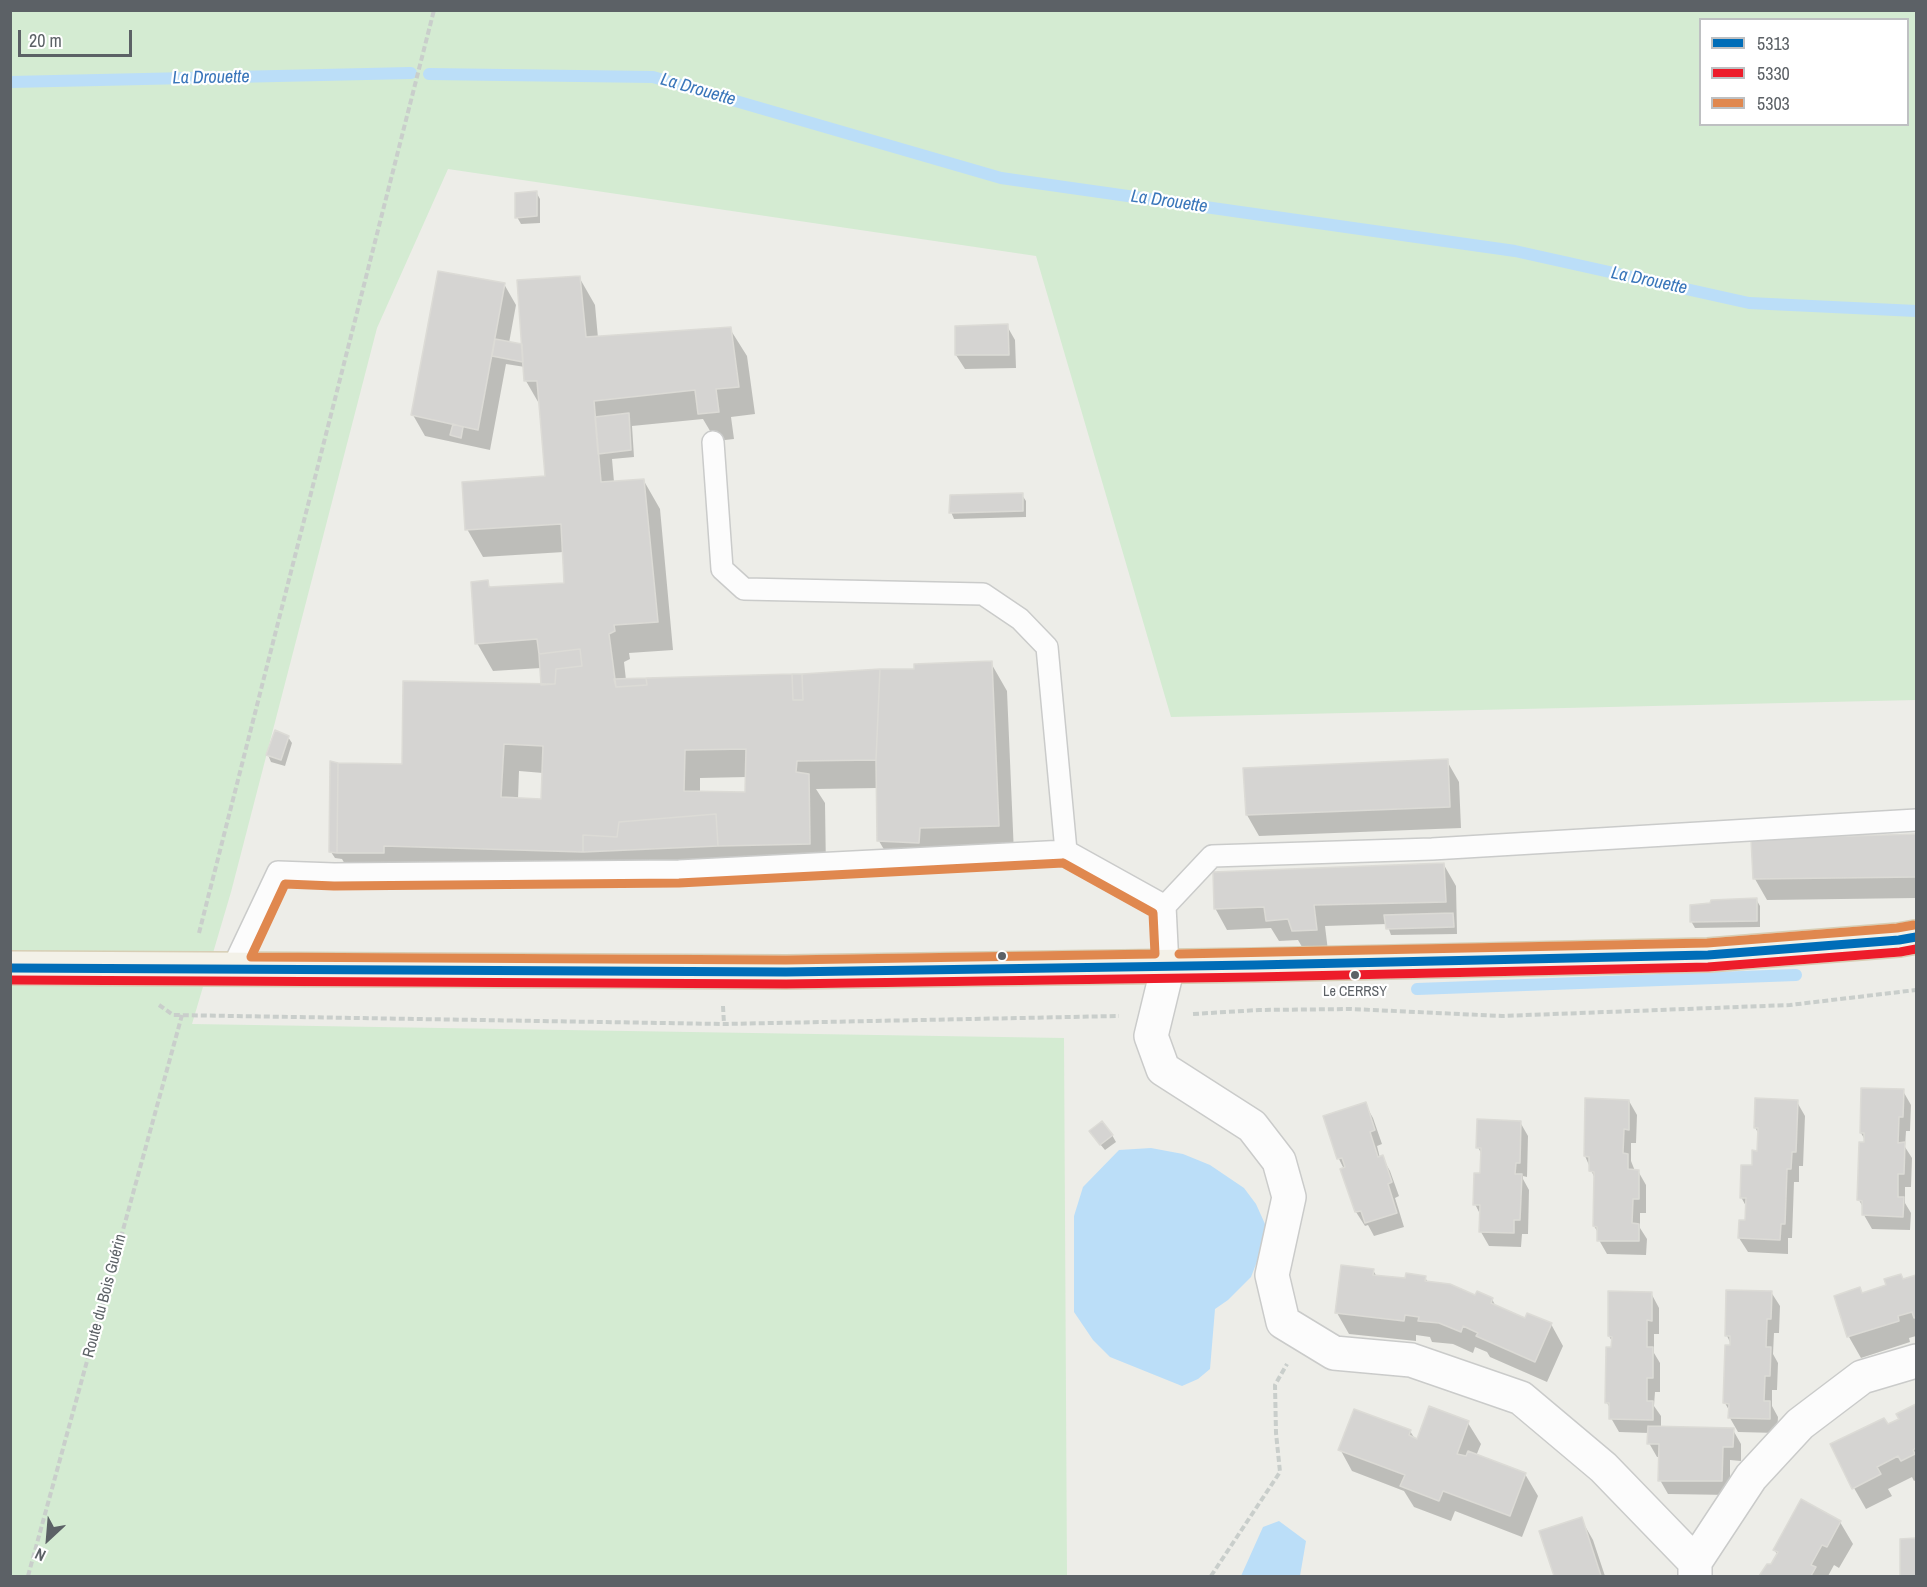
<!DOCTYPE html>
<html>
<head>
<meta charset="utf-8">
<style>
	body { margin:0 }
	#map { position:relative; width:1927px; height:1587px; overflow:hidden; background:#edede8; font-family:"Archivo Narrow",sans-serif }
	canvas { display:block }
	.frame { position:absolute; inset:0; border:12px solid #5c6166; pointer-events:none }
	.legend { position:absolute; left:1699px; top:18px; width:210px; height:108px; box-sizing:border-box; background:#fff; border:2px solid #bec0c2; margin:0; padding:8px 10px; list-style:none; font-size:18px; color:#5c6166 }
	.legend li { display:flex; align-items:center; gap:12px; height:30px }
	.legend b { width:30px; border:2px solid #bec0c2 }
	.north { position:absolute; left:18px; top:1509px; width:60px; height:60px; -webkit-text-stroke:4px #fff; paint-order:stroke; rotate:206deg; font-size:16px; font-weight:700; line-height:24px; text-align:center; color:#5c6166 }
	.north::after { content:''; display:block; margin:auto; width:21px; height:27px; background:#5c6166; clip-path:polygon(50% 0,100% 100%,50% 72%,0 100%) }
	.scale { position:absolute; left:18px; top:30px; width:114px; height:27px; box-sizing:border-box; border:3px solid #5c6166; border-top:0; padding-left:8px; font-size:18px; line-height:21px; white-space:nowrap; color:#5c6166; -webkit-text-stroke:4px #fff; paint-order:stroke }
</style>
</head>
<body>
<div id="map">
<canvas width="1927" height="1587"></canvas>
<div class="frame"></div>
<ul class="legend">
<li><b style="height:8px;background:#006db8"></b>5313</li>
<li><b style="height:8px;background:#ed1c2a"></b>5330</li>
<li><b style="height:8px;background:#e0884f"></b>5303</li>
</ul>
<div class="north">N</div>
<div class="scale">20 m</div>
</div>
<script>
const c = document.querySelector('canvas').getContext('2d');
c.lineJoin = 'round';
function fill(path, color) {
  c.fillStyle = color;
  c.fill(path, 'evenodd');
}
function shape(rows) {
  const path = new Path2D();
  for (const r of rows) {
    path.moveTo(r[0], r[1]);
    for (let i = 2; i < r.length; i += 2) path.lineTo(r[i], r[i + 1]);
  }
  return path;
}
function stroke(path, color, width, dash) {
  c.strokeStyle = color;
  c.lineWidth = width;
  c.lineCap = dash ? 'butt' : 'round';
  c.setLineDash(dash || []);
  c.stroke(path);
}
function label(font, color, halo, rows, align = 'center') {
  c.font = font + ' "Archivo Narrow",sans-serif';
  c.lineWidth = 4.5;
  c.setLineDash([]);
  c.textBaseline = 'middle';
  c.strokeStyle = halo;
  c.fillStyle = color;
  for (const [text, x, y, turn = 0] of rows) {
    c.save();
    c.translate(x, y);
    c.rotate((+turn || 0) * Math.PI / 180);
    c.textAlign = isNaN(turn) ? turn : align;
    if (halo) c.strokeText(text, 0, 0);
    c.fillText(text, 0, 0);
    c.restore();
  }
}
const green = shape([
	[11,11,1916,11,1916,700,1171,717,1036,256,448,169,377,328,231,892,192,1024,1064,1038,1067,1576,11,1576],
	[1700,20,1908,20,1908,124,1700,124]
]);
const water = shape([
	[1151,1148,1183,1154,1210,1165,1244,1188,1256,1204,1265,1224,1265,1241,1251,1277,1228,1300,1215,1309,1210,1369,1198,1379,1182,1386,1110,1357,1093,1340,1074,1312,1074,1216,1083,1187,1119,1150],
	[1279,1521,1306,1541,1300,1576,1241,1576,1263,1527]
]);
const shadow = shape([
	[536,192,540,199,540,223,521,224,517,217],
	[579,277,595,305,598,338,730,329,747,356,755,414,731,417,734,439,716,441,703,419,632,426,634,457,612,459,614,482,644,481,660,509,673,650,629,653,630,659,624,662,626,680,916,671,991,663,1007,691,1014,854,936,856,935,870,895,868,879,841,878,788,816,789,825,803,826,871,354,880,342,859,335,858,331,852,403,766,542,686,541,668,493,671,477,643,487,582,491,589,566,584,564,552,483,557,467,529,547,477,541,407,526,381,525,367,506,364,490,450,425,436,413,415,504,284,516,305,509,343,523,345],
	[519,771,543,773,542,801,518,799],
	[747,777,746,793,700,793,700,778],
	[1007,326,1015,340,1016,368,965,369,956,355],
	[1022,495,1026,501,1026,517,954,519,951,512],
	[288,737,292,743,285,766,271,762,268,755],
	[1447,761,1459,782,1461,828,1259,836,1247,815],
	[1916,836,1916,898,1767,900,1755,879,1753,841],
	[1444,865,1456,886,1457,934,1391,935,1387,924,1325,926,1328,951,1305,952,1298,940,1279,941,1271,928,1227,930,1215,908],
	[1756,899,1760,906,1760,927,1695,928,1691,921],
	[1903,1091,1911,1105,1910,1131,1906,1131,1905,1147,1912,1158,1911,1187,1905,1187,1905,1203,1911,1213,1910,1230,1872,1229,1864,1215,1864,1209,1859,1200,1865,1144,1865,1140,1861,1133],
	[1629,1101,1637,1115,1636,1143,1631,1143,1631,1161,1635,1171,1638,1171,1646,1185,1646,1213,1640,1213,1640,1228,1647,1239,1646,1255,1607,1254,1599,1240,1599,1234,1594,1226,1595,1179,1585,1156],
	[1797,1102,1805,1116,1803,1166,1799,1166,1799,1182,1794,1182,1792,1238,1788,1238,1788,1254,1748,1252,1739,1238,1746,1221,1747,1208,1741,1197,1759,1152,1759,1135,1755,1127],
	[1365,1104,1373,1118,1382,1144,1377,1146,1380,1158,1382,1157,1390,1171,1399,1196,1395,1198,1404,1227,1374,1236,1368,1225,1365,1226,1356,1212,1342,1169,1344,1169,1339,1159,1325,1117],
	[1520,1122,1528,1136,1527,1177,1523,1176,1523,1179,1529,1190,1528,1234,1522,1234,1521,1247,1489,1246,1481,1232,1481,1216,1475,1204,1482,1174,1482,1155,1478,1147],
	[1112,1135,1116,1142,1105,1150,1095,1138],
	[1373,1270,1377,1277,1407,1280,1425,1277,1428,1283,1476,1297,1492,1299,1496,1307,1526,1320,1551,1324,1563,1346,1547,1382,1490,1357,1487,1352,1475,1347,1473,1353,1453,1344,1432,1342,1430,1337,1416,1335,1416,1341,1349,1334,1337,1313],
	[1916,1277,1916,1336,1909,1338,1910,1342,1861,1358,1849,1337,1835,1297,1862,1294],
	[1771,1292,1780,1306,1779,1333,1774,1333,1773,1354,1778,1363,1777,1390,1772,1390,1772,1406,1778,1417,1777,1433,1738,1432,1730,1418,1730,1412,1725,1403,1731,1344,1727,1336],
	[1651,1293,1659,1308,1659,1334,1654,1334,1654,1353,1660,1363,1660,1392,1655,1392,1654,1406,1661,1416,1661,1428,1733,1430,1741,1444,1741,1461,1730,1460,1730,1495,1668,1494,1660,1480,1660,1457,1657,1457,1649,1443,1649,1433,1619,1432,1611,1418,1611,1410,1607,1403,1613,1343,1609,1336],
	[1916,1405,1916,1480,1914,1481,1912,1477,1888,1489,1892,1496,1866,1509,1854,1488,1887,1426,1901,1419,1898,1414],
	[1468,1423,1481,1444,1476,1456,1525,1474,1538,1496,1522,1537,1455,1511,1451,1521,1414,1507,1404,1491,1352,1471,1340,1449,1410,1431,1415,1439,1418,1441],
	[1801,1501,1840,1522,1853,1544,1839,1568,1834,1565,1828,1576,1761,1576,1768,1565,1772,1565,1778,1555,1774,1550],
	[1581,1519,1593,1540,1605,1576,1555,1576,1541,1532],
	[1901,1540,1916,1540,1916,1576,1902,1576]
]);
const stream = shape([
	[429,74,653,77,1001,178,1515,251,1749,303,1916,311],
	[10,82,411,73],
	[1417,989,1796,975]
]);
const building = shape([
	[537,191,537,216,515,218,515,193,537,191],
	[438,271,505,283,478,430,411,415,438,271],
	[580,276,586,337,731,327,739,387,716,389,719,412,698,414,695,390,594,401,601,482,644,479,658,622,614,625,615,631,609,634,616,687,647,685,646,678,792,674,793,700,803,700,802,674,880,669,876,760,797,761,796,772,809,774,810,844,718,846,716,814,619,822,617,837,583,835,583,852,384,846,384,853,337,853,338,763,402,764,403,681,555,684,556,669,582,666,580,649,539,654,537,639,475,644,471,582,488,580,489,587,564,583,561,524,465,530,462,482,545,476,537,381,524,381,517,280,580,276],
	[504,744,543,746,541,799,501,797,504,744],
	[746,749,745,792,684,791,685,750,746,749],
	[1008,324,1009,355,955,355,955,326,1008,324],
	[495,339,522,344,523,362,492,356,495,339],
	[629,413,631,450,598,454,595,417,629,413],
	[453,424,463,427,461,438,450,435,453,424],
	[1023,493,1023,511,949,513,950,495,1023,493],
	[580,649,582,666,556,669,555,684,541,685,539,654,580,649],
	[992,661,999,826,920,828,919,843,877,841,876,760,880,669,914,669,914,664,992,661],
	[792,674,802,674,803,700,793,700,792,674],
	[646,678,647,685,616,687,614,679,646,678],
	[275,730,289,736,281,760,266,755,275,730],
	[1448,759,1450,807,1246,815,1243,768,1448,759],
	[330,761,338,763,337,853,329,852,330,761],
	[716,814,718,846,583,852,583,835,617,837,619,822,716,814],
	[1916,834,1916,877,1753,879,1751,839,1916,834],
	[1444,863,1446,902,1314,905,1317,930,1292,931,1288,919,1266,921,1264,907,1214,909,1213,872,1444,863],
	[1757,898,1757,921,1690,922,1690,905,1710,903,1711,900,1757,898],
	[1453,913,1454,927,1386,929,1384,915,1453,913],
	[1861,1088,1904,1089,1903,1117,1899,1117,1898,1143,1905,1142,1904,1174,1898,1174,1898,1197,1904,1197,1903,1217,1862,1215,1862,1201,1857,1200,1859,1142,1864,1142,1864,1133,1860,1133,1861,1088],
	[1585,1098,1629,1100,1629,1130,1624,1129,1623,1153,1628,1154,1628,1169,1639,1170,1639,1199,1633,1199,1632,1223,1639,1224,1639,1241,1597,1241,1597,1227,1593,1226,1594,1172,1589,1171,1589,1157,1584,1156,1585,1098],
	[1755,1098,1798,1100,1796,1152,1792,1152,1791,1169,1787,1169,1785,1224,1781,1224,1780,1240,1738,1238,1739,1220,1745,1220,1746,1198,1740,1198,1741,1165,1752,1165,1752,1150,1757,1151,1758,1128,1754,1128,1755,1098],
	[1366,1102,1375,1130,1370,1132,1378,1157,1383,1155,1392,1182,1388,1184,1397,1213,1365,1223,1361,1211,1355,1212,1340,1169,1345,1167,1342,1158,1337,1159,1323,1116,1366,1102],
	[1477,1119,1521,1121,1520,1163,1516,1163,1515,1174,1522,1174,1520,1220,1514,1220,1514,1233,1479,1232,1480,1205,1473,1205,1474,1173,1480,1173,1481,1148,1476,1148,1477,1119],
	[1102,1121,1113,1135,1100,1145,1089,1131,1102,1121],
	[1341,1265,1374,1269,1373,1275,1405,1278,1406,1273,1426,1276,1425,1281,1450,1284,1475,1295,1477,1291,1493,1298,1491,1303,1525,1318,1527,1313,1552,1323,1535,1362,1476,1336,1478,1333,1463,1326,1461,1332,1439,1323,1418,1321,1419,1317,1405,1315,1404,1321,1335,1313,1341,1265],
	[1901,1274,1903,1279,1916,1275,1916,1317,1914,1318,1912,1312,1898,1316,1899,1321,1847,1337,1834,1296,1860,1287,1862,1293,1886,1285,1884,1279,1901,1274],
	[1726,1290,1772,1291,1771,1319,1767,1319,1766,1347,1771,1347,1770,1376,1765,1376,1764,1401,1770,1401,1770,1419,1728,1418,1729,1404,1723,1403,1725,1345,1730,1345,1730,1336,1725,1336,1726,1290],
	[1608,1291,1652,1292,1652,1321,1647,1320,1647,1347,1653,1347,1653,1378,1647,1378,1647,1401,1653,1401,1653,1420,1609,1419,1609,1403,1605,1403,1606,1347,1611,1347,1612,1337,1608,1336,1608,1291],
	[1916,1404,1916,1448,1913,1450,1915,1454,1901,1461,1898,1456,1877,1467,1881,1474,1852,1489,1830,1444,1884,1418,1888,1424,1899,1419,1896,1414,1916,1404],
	[1429,1406,1469,1421,1457,1454,1466,1456,1468,1451,1526,1473,1510,1516,1443,1491,1439,1501,1400,1486,1405,1475,1338,1450,1354,1409,1411,1430,1409,1435,1417,1439,1429,1406],
	[1648,1426,1734,1428,1733,1447,1723,1447,1722,1481,1658,1481,1659,1444,1647,1444,1648,1426],
	[1801,1499,1841,1521,1827,1547,1822,1545,1811,1565,1816,1567,1811,1576,1759,1576,1767,1564,1771,1564,1778,1552,1773,1550,1801,1499],
	[1582,1517,1601,1576,1554,1576,1539,1531,1582,1517],
	[1916,1538,1916,1576,1900,1576,1900,1539,1916,1538]
]);
const path = shape([
	[199,933,434,10],
	[159,1005,173,1015,724,1024,1119,1016],
	[723,1006,724,1024],
	[1193,1014,1259,1010,1351,1009,1502,1016,1790,1005,1916,990],
	[28,1576,182,1015],
	[1211,1576,1280,1472,1276,1433,1275,1385,1287,1364]
]);
const lane = shape([
	[713,442,722,569,744,589,983,594,1020,619,1047,647,1066,851],
	[1168,966,1165,906,1212,856,1432,849,1916,820],
	[232,969,278,872,334,874,679,871,1066,851,1165,906]
]);
const street = shape([
	[1168,966,1151,1036,1163,1069,1252,1126,1279,1161,1289,1197,1272,1275,1283,1322,1334,1353,1411,1360,1521,1398,1603,1467,1695,1562,1695,1576],
	[1695,1562,1751,1477,1800,1424,1862,1377,1916,1361]
]);
const primary = shape([
	[10,968,786,972,1255,965,1708,955,1899,940,1916,937]
]);
const bus1 = shape([
	[10,968,786,972,1255,965,1708,955,1899,940,1916,937]
]);
const bus2 = shape([
	[10,980,786,984,1255,977,1708,967,1900,952,1916,949]
]);
const bus3 = shape([
	[1063,863,1153,913,1155,954,786,960,251,957,285,884,334,886,679,883,1063,863],
	[1179,954,1707,943,1897,928,1914,925]
]);
const markers = [
	[1002,956,5,"#5c6166"],
	[1355,975,5,"#5c6166"]
];
const busNames = [
	["Le CERRSY",1355,992]
];
const streetNames = [
	["Route du Bois Guérin",105,1296,-75]
];
const waterNames = [
	["La Drouette",211,78,-1],
	["La Drouette",698,90,16],
	["La Drouette",1169,202,8],
	["La Drouette",1649,281,12]
];
fill(green, '#d4ebd2');
fill(water, '#bbdef8');
fill(shadow, '#0003');
stroke(stream, '#bbdef8', 12);
fill(building, '#d5d4d2');
stroke(building, '#dcdbd6', 1.5);
stroke(lane, '#cacbca', 24);
stroke(street, '#cacbca', 36);
stroke(primary, '#d7ceb4', 36);
stroke(path, '#c9cecb', 4, [6, 3]);
stroke(lane, '#fcfcfc', 21);
stroke(street, '#fcfcfc', 33);
stroke(primary, '#f3f1e8', 33);
stroke(bus1, '#006db8', 9);
stroke(bus2, '#ed1c2a', 9);
stroke(bus3, '#e0884f', 9);
for (const [x, y, r, color] of markers) {
  const dot = new Path2D();
  dot.arc(x, y, r, 0, 2 * Math.PI);
  c.fillStyle = color;
  c.fill(dot);
  stroke(dot, '#fff', 2);
}
label('14px', '#5c6166', '#fff', busNames);
label('16px', '#5c6166', '#fff', streetNames);
label('italic 18px', '#3a76ba', '#fff', waterNames);
</script>
</body>
</html>
